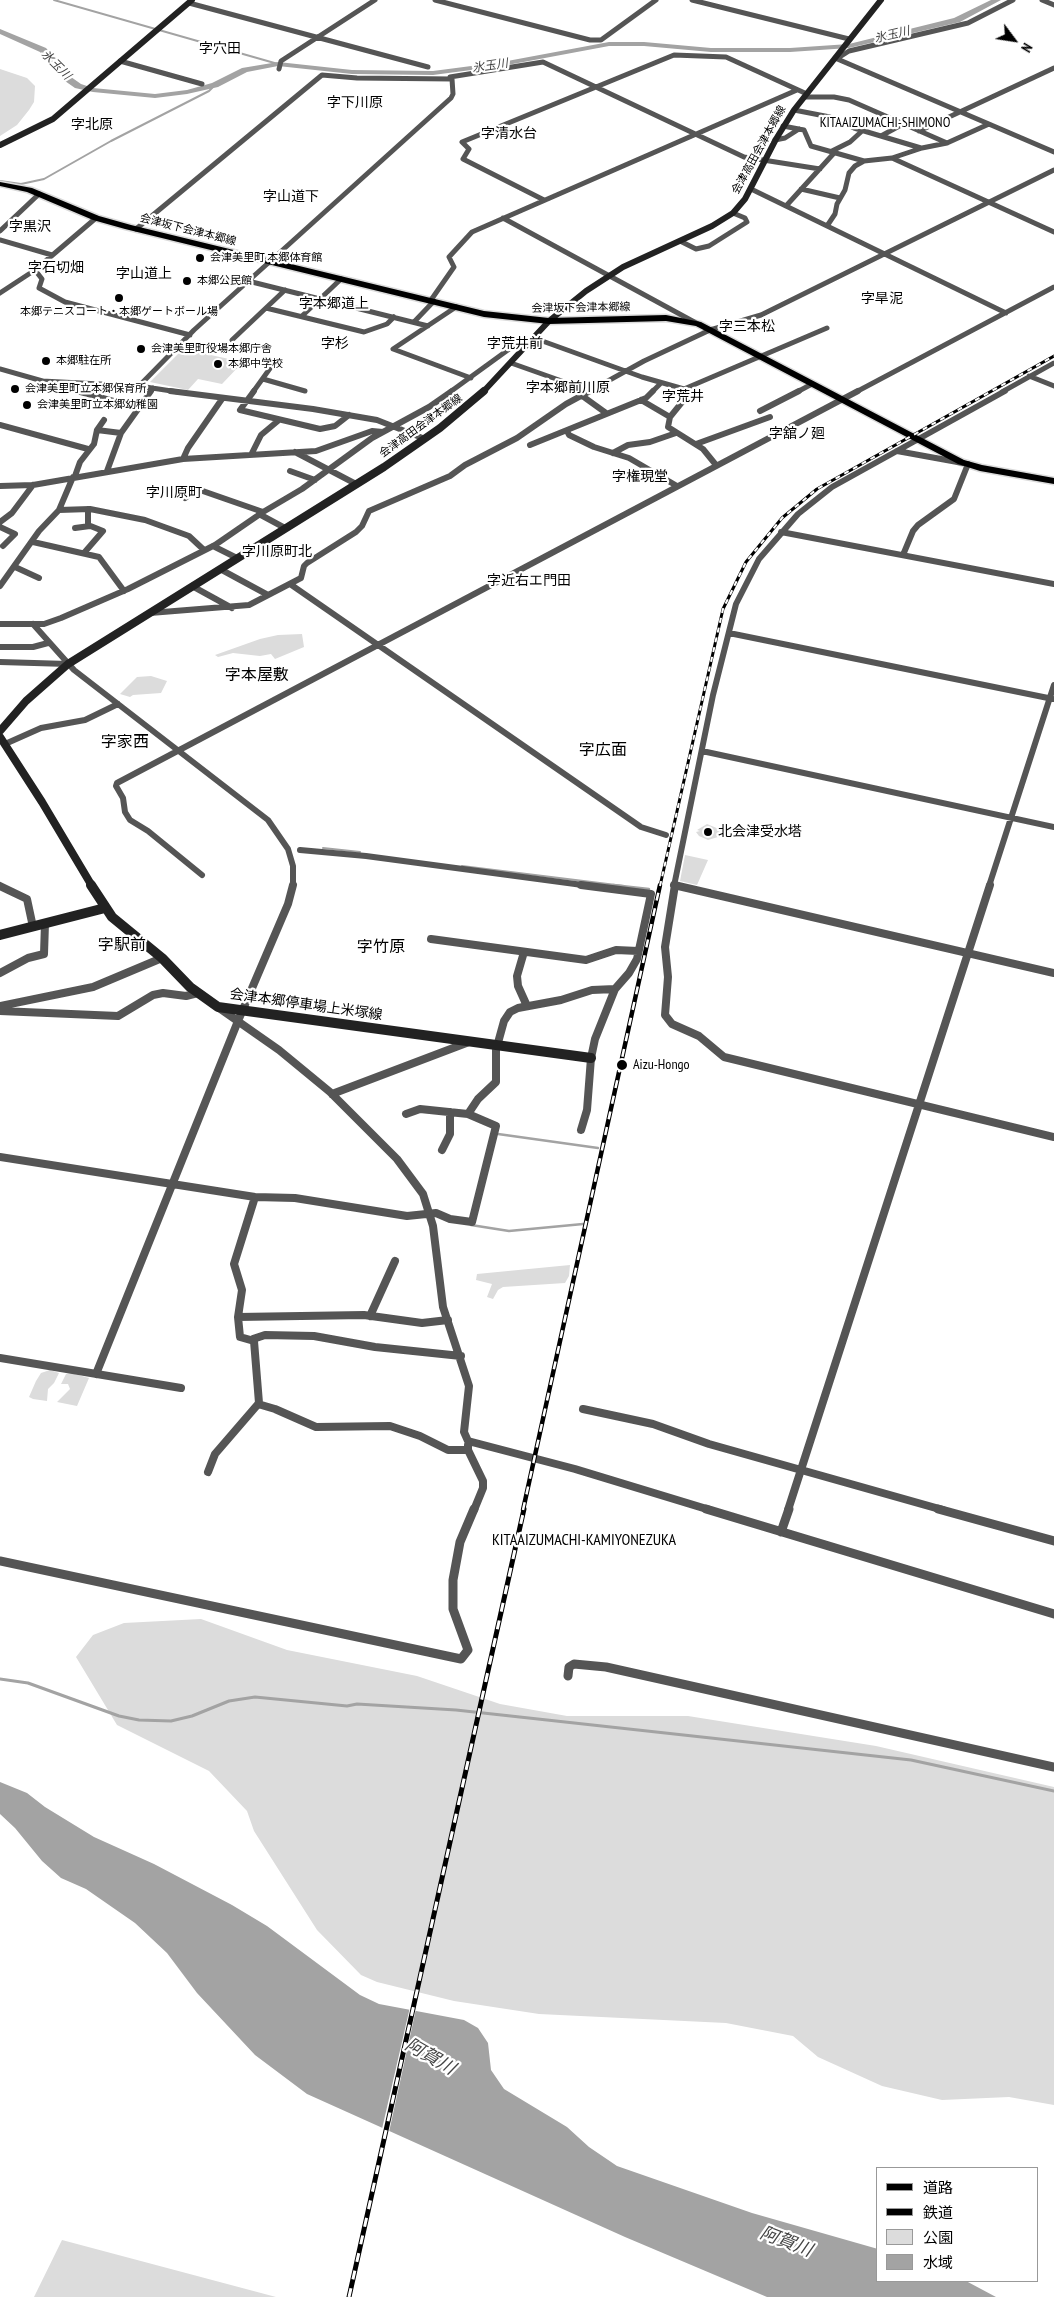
<!DOCTYPE html>
<html>
<head>
<meta charset="utf-8">
<style>
	body { margin:0 }
	#map { position:relative; width:1054px; height:2297px; overflow:hidden; background:#fff; font-family:"PT Sans Narrow","Noto Sans JP",sans-serif }
	canvas { display:block }
	.legend { position:absolute; left:876px; top:2167px; width:162px; height:115px; box-sizing:border-box; background:#fff; border:1px solid #999; margin:0; padding:6px 9px; list-style:none; font-size:15px; color:#000 }
	.legend li { display:flex; align-items:center; gap:10px; height:25px }
	.legend b { width:25px; border:1px solid #999 }
	.north { position:absolute; left:989px; top:15px; width:50px; height:50px; -webkit-text-stroke:4px #fff; paint-order:stroke; rotate:121deg; font-size:14px; font-weight:700; line-height:20px; text-align:center; color:#000 }
	.north::after { content:''; display:block; margin:auto; width:18px; height:22px; background:#000; clip-path:polygon(50% 0,100% 100%,50% 72%,0 100%) }
</style>
</head>
<body>
<div id="map">
<canvas width="1054" height="2297"></canvas>
<ul class="legend">
<li><b style="height:6px;background:#000"></b>道路</li>
<li><b style="height:6px;background:#000"></b>鉄道</li>
<li><b style="height:14px;background:#dcdcdc"></b>公園</li>
<li><b style="height:14px;background:#a3a3a3"></b>水域</li>
</ul>
<div class="north">N</div>
</div>
<script>
const c = document.querySelector('canvas').getContext('2d');
c.lineJoin = 'round';
function fill(path, color) {
  c.fillStyle = color;
  c.fill(path, 'evenodd');
}
function shape(rows) {
  const path = new Path2D();
  for (const r of rows) {
    path.moveTo(r[0], r[1]);
    for (let i = 2; i < r.length; i += 2) path.lineTo(r[i], r[i + 1]);
  }
  return path;
}
function stroke(path, color, width, dash) {
  c.strokeStyle = color;
  c.lineWidth = width;
  c.lineCap = dash ? 'butt' : 'round';
  c.setLineDash(dash || []);
  c.stroke(path);
}
function label(font, color, halo, rows, align = 'center') {
  c.font = font + ' "PT Sans Narrow","Noto Sans JP",sans-serif';
  c.lineWidth = 4.5;
  c.setLineDash([]);
  c.textBaseline = 'middle';
  c.strokeStyle = halo;
  c.fillStyle = color;
  for (const [text, x, y, turn = 0] of rows) {
    c.save();
    c.translate(x, y);
    c.rotate((+turn || 0) * Math.PI / 180);
    c.textAlign = isNaN(turn) ? turn : align;
    if (halo) c.strokeText(text, 0, 0);
    c.fillText(text, 0, 0);
    c.restore();
  }
}
const green = shape([
	[0,69,27,78,35,86,34,102,29,110,17,125,0,136],
	[183,349,243,362,222,384,198,379,188,390,150,382],
	[302,634,304,647,275,659,271,654,260,656,233,653,218,657,215,655,260,639,278,635],
	[151,676,167,681,161,693,133,695,130,697,120,694,137,677],
	[707,824,719,829,720,833,718,837,708,840,699,836,696,832,700,831,697,830],
	[685,855,708,860,697,885,680,881],
	[570,1265,569,1276,565,1283,503,1287,498,1290,493,1299,487,1297,492,1284,476,1280,477,1274],
	[50,1370,59,1373,54,1383,48,1389,47,1401,33,1399,29,1397,36,1381,41,1373],
	[71,1373,89,1378,77,1406,57,1402,70,1389,68,1384,61,1384,66,1374],
	[201,1619,287,1650,417,1676,500,1704,567,1716,688,1716,876,1746,1054,1787,1054,2105,1009,2097,942,2100,882,2086,818,2057,793,2036,726,2023,539,2014,454,2001,377,1982,361,1975,317,1930,254,1831,247,1811,209,1771,117,1725,76,1657,93,1635,124,1623],
	[62,2240,276,2297,34,2297]
]);
const water = shape([
	[0,1782,27,1793,45,1807,94,1837,154,1864,232,1905,267,1926,360,1995,379,2004,464,2020,478,2028,488,2043,491,2070,504,2089,567,2127,589,2147,617,2166,752,2213,878,2249,878,2281,966,2281,996,2297,767,2297,625,2237,307,2094,255,2055,197,1993,167,1953,135,1923,86,1889,61,1878,42,1861,15,1828,0,1814]
]);
const pier = shape([
	[410,2007,416,2009,389,2132,382,2129]
]);
const streamFar2 = shape([
	[54,0,278,64],
	[0,181,21,184,44,179,111,141,209,91,215,85],
	[323,848,360,852],
	[462,866,624,886]
]);
const streamFar1 = shape([
	[613,885,649,889],
	[498,1134,598,1148],
	[471,1225,509,1231,583,1224]
]);
const stream = shape([
	[0,1679,28,1683,119,1716,139,1720,171,1721,192,1716,229,1701,255,1697,347,1706,357,1704,456,1710,911,1760,1054,1791]
]);
const river = shape([
	[991,0,1001,0,960,22,849,48,790,52,711,52,644,46,609,46,502,66,433,75,352,74,278,66,247,72,218,87,187,94,155,98,93,92,75,88,65,81,40,52,0,34,0,29,46,48,71,77,81,84,93,88,155,94,187,90,212,83,242,68,278,62,352,70,433,71,502,62,609,42,644,42,711,48,790,48,849,44,954,18,991,0]
]);
const streetFar3 = shape([
	[435,0,590,40,601,40,656,0],
	[692,0,849,39],
	[1042,0,1054,5],
	[189,3,428,67],
	[835,58,1054,152],
	[838,58,849,51,968,23,1013,0],
	[120,61,202,84],
	[279,69,281,61,375,0],
	[450,77,543,62,744,157,820,169],
	[804,97,834,97,849,100,947,143],
	[794,110,830,117,854,128,921,148],
	[783,126,804,130,811,146,864,161,892,158,1054,232],
	[919,131,1054,68],
	[881,136,903,124],
	[775,140,785,138,799,129],
	[832,151,850,142,862,131],
	[892,158,922,148,947,143,989,124],
	[751,189,1006,313],
	[801,189,840,198],
	[544,200,463,159,469,149,462,142,674,55,726,57,807,94],
	[786,206,835,152],
	[503,218,698,324],
	[827,226,835,214,837,204,845,190,849,173,855,166,864,161],
	[136,229,322,75,357,78,452,79,453,94,451,98,194,330,139,386],
	[0,231,39,194],
	[0,240,52,255],
	[680,241,696,249,709,246,747,222,745,218,733,213],
	[35,270,42,279,39,288,65,302,190,335],
	[248,281,428,326],
	[0,293,35,270,96,218],
	[431,300,454,267,449,257,472,232,797,90],
	[456,307,393,349,471,378],
	[266,308,364,332,387,324,394,317],
	[302,316,341,279],
	[414,322,434,301],
	[534,338,642,377,684,389,827,328],
	[232,340,285,290],
	[511,363,590,391],
	[0,369,46,382],
	[1029,376,1054,386],
	[263,379,305,391],
	[42,381,139,386,178,392],
	[57,385,81,392],
	[683,389,685,392],
	[150,392,153,388],
	[253,392,276,360],
	[450,392,523,339,533,340],
	[588,392,644,361,710,330,761,315,1054,170],
	[652,392,661,383],
	[797,392,812,384],
	[856,392,1054,287],
	[1002,392,1054,363]
]);
const streetFar2 = shape([
	[77,391,139,408],
	[170,391,313,409,377,420,425,439],
	[254,391,240,410,320,429,335,426,349,415],
	[684,391,687,396,670,417,668,427,703,449,716,465],
	[581,395,606,413],
	[641,400,670,417],
	[760,411,799,391],
	[0,425,88,449],
	[97,430,104,420],
	[567,431,569,435,594,447,629,458,677,486],
	[696,444,770,417],
	[530,445,646,398,653,391],
	[897,451,963,463],
	[295,452,356,484],
	[252,453,261,435,279,420],
	[613,453,628,445,650,442,676,433],
	[183,459,188,448,222,399],
	[107,471,121,433],
	[290,471,315,480],
	[75,476,80,462,94,444,97,430,121,433,151,391],
	[0,486,33,485,183,459,316,451,372,431,383,432],
	[185,498,197,489,263,512],
	[59,510,90,509,145,520,189,536,204,550],
	[259,514,285,528],
	[0,522,12,513,33,485],
	[0,527,15,534,3,546],
	[75,528,90,526],
	[781,532,1054,584],
	[33,542,99,557,124,591],
	[213,546,237,558],
	[84,553,103,531,88,525,88,509],
	[903,555,913,531,918,525,954,499,968,464],
	[15,567,39,578],
	[220,569,268,595],
	[290,584,641,827,666,835],
	[0,586,39,531,59,510,73,477],
	[192,586,232,608],
	[150,613,249,605,301,578,304,566,307,563,356,532,362,526,369,511,450,476,465,465,517,438,566,404,590,391],
	[0,624,44,624,61,618,128,589,215,545,263,512,302,489,372,438,429,407,452,391],
	[33,624,74,670,268,820,288,849,293,866,293,886],
	[729,633,1053,699],
	[0,647,33,647,48,643],
	[0,662,68,664],
	[5,744,41,728,85,720,118,704],
	[702,751,1054,827],
	[300,850,366,856,590,886],
	[202,875,148,831,130,820,125,812,123,798,116,786,117,783,858,391],
	[674,885,678,886],
	[674,886,713,695,736,604,759,559,798,514,832,487,1005,391],
	[989,886,1054,685]
]);
const streetFar1 = shape([
	[581,885,651,894,637,959,629,973,615,989,595,1039,591,1058,587,1110,581,1130],
	[674,885,1054,973],
	[675,885,665,947,668,977,665,1015,672,1024,699,1036,724,1057,1054,1137],
	[0,886,27,899,33,927],
	[431,939,586,960,616,950,638,951],
	[524,952,517,976,518,986,527,1006],
	[0,973,28,958,44,954,45,923],
	[0,1006,93,987,162,958],
	[219,1008,279,1050,330,1092,397,1159,423,1194,433,1226,443,1307,469,1386,464,1432,468,1441,575,1469,710,1510],
	[0,1011,118,1016,153,995,163,993,186,996,198,993],
	[332,1094,469,1042],
	[468,1114,478,1099,496,1082,496,1050,504,1021,510,1012,518,1008,561,1000,592,990,615,989],
	[442,1150,450,1134,450,1112],
	[0,1157,255,1197,295,1198,407,1216,436,1213,450,1219,472,1222,496,1126,468,1114,420,1109,406,1114],
	[370,1316,395,1261],
	[238,1317,364,1315,422,1323,448,1320],
	[253,1339,265,1335,314,1336,375,1347,461,1356],
	[0,1358,181,1388],
	[96,1374,238,1021,288,904,293,885],
	[258,1404,275,1409,316,1427,390,1426,420,1436,448,1450,468,1450,468,1445],
	[583,1409,653,1424,709,1444,943,1510],
	[468,1450,483,1481,483,1488,474,1510],
	[208,1472,215,1454,259,1403,254,1341,240,1337,238,1317,242,1290,234,1264,255,1197],
	[788,1510,990,885]
]);
const street = shape([
	[706,1509,1054,1614],
	[938,1509,1054,1541],
	[781,1532,789,1509],
	[0,1561,461,1659,468,1650,453,1609,453,1580,460,1542,474,1509],
	[568,1676,569,1667,574,1664,606,1667,1054,1767]
]);
const secondaryFar2 = shape([
	[0,145,53,119,192,0],
	[483,392,549,321,586,291,623,267,712,226,733,213,745,199,776,139,794,110,881,0]
]);
const secondaryFar1 = shape([
	[0,731,26,701,68,664,384,467,440,428,484,391],
	[0,737,42,802,92,886]
]);
const secondary = shape([
	[91,885,112,917,162,958,190,987,218,1007,591,1058],
	[0,935,105,908]
]);
const primary = shape([
	[0,182,32,188,99,216,131,225,484,311,549,318,666,315,701,322,964,460,982,465,1054,478,1054,484,980,471,958,464,696,326,666,321,549,324,484,317,125,229,93,220,27,192,0,186,0,182]
]);
const railFar2 = shape([
	[660,886,723,609,746,562,782,518,817,489,1054,356]
]);
const railFar1 = shape([
	[523,1510,660,885]
]);
const rail = shape([
	[349,2297,524,1509]
]);
const markers = [
	[200,258,5,"#000"],
	[187,281,5,"#000"],
	[119,298,5,"#000"],
	[141,349,5,"#000"],
	[46,361,5,"#000"],
	[218,364,5,"#000"],
	[15,389,5,"#000"],
	[27,405,5,"#000"],
	[708,832,5,"#000"],
	[622,1065,6,"#000"]
];
const farStreetnames = [
	["会津高田会津本郷線",759,150,-61],
	["会津坂下会津本郷線",188,230,14],
	["会津坂下会津本郷線",581,308,-1],
	["会津高田会津本郷線",421,426,-36]
];
const farPoinames = [
	["会津美里町 本郷体育館",210,258],
	["本郷公民館",197,281],
	["本郷テニスコート・本郷ゲートボール場",119,312,"center"],
	["会津美里町役場本郷庁舎",151,349],
	["本郷駐在所",56,361],
	["本郷中学校",228,364],
	["会津美里町立本郷保育所",25,389],
	["会津美里町立本郷幼稚園",37,405]
];
const farWaternames = [
	["氷玉川",892,35,-13],
	["氷玉川",56,65,45],
	["氷玉川",490,66,-8]
];
const farQuarternames = [
	["字穴田",220,49],
	["字下川原",355,103],
	["KITAAIZUMACHI-SHIMONO",885,123],
	["字北原",92,125],
	["字清水台",509,134],
	["字山道下",291,197],
	["字黒沢",30,227],
	["字石切畑",56,268],
	["字山道上",144,274],
	["字旱泥",882,299],
	["字本郷道上",334,304],
	["字三本松",747,327],
	["字杉",335,344],
	["字荒井前",515,344],
	["字本郷前川原",568,388],
	["字荒井",683,397],
	["字舘ノ廻",797,434],
	["字権現堂",640,477],
	["字川原町",174,493],
	["字川原町北",277,552],
	["字近右エ門田",529,581]
];
const poiNames = [
	["北会津受水塔",718,832],
	["Aizu-Hongo",633,1065]
];
const streetNames = [
	["会津本郷停車場上米塚線",306,1005,8]
];
const quarterNames = [
	["字本屋敷",257,675],
	["字家西",125,742],
	["字広面",603,750],
	["字駅前",122,945],
	["字竹原",381,947],
	["KITAAIZUMACHI-KAMIYONEZUKA",584,1540]
];
const nearWaternames = [
	["阿賀川",430,2057,30],
	["阿賀川",786,2242,21]
];
fill(green, '#dcdcdc');
fill(water, '#a3a3a3');
fill(pier, '#fff');
stroke(streamFar2, '#a3a3a3', 2);
stroke(streamFar1, '#a3a3a3', 2.5);
stroke(stream, '#a3a3a3', 3);
fill(river, '#a3a3a3');
stroke(primary, '#dbdbdb', 3);
stroke(streetFar3, '#555', 5);
stroke(streetFar2, '#555', 6);
stroke(streetFar1, '#555', 8);
stroke(street, '#555', 9);
stroke(secondaryFar2, '#222', 6);
stroke(secondaryFar1, '#222', 8);
stroke(secondary, '#222', 10);
fill(primary, '#000');
stroke(railFar2, '#000', 3);
stroke(railFar1, '#000', 4.5);
stroke(rail, '#000', 5);
stroke(railFar2, '#fff', 2, [5]);
stroke(railFar1, '#fff', 2.5, [8]);
stroke(rail, '#fff', 3, [9]);
for (const [x, y, r, color] of markers) {
  const dot = new Path2D();
  dot.arc(x, y, r, 0, 2 * Math.PI);
  c.fillStyle = color;
  c.fill(dot);
  stroke(dot, '#fff', 2);
}
label('11px', '#000', '#fff', farStreetnames);
label('11px', '#000', '#fff', farPoinames, 'left');
label('italic 12px', '#444', '#fff', farWaternames);
label('14px', '#000', '#fff', farQuarternames);
label('14px', '#000', '#fff', poiNames, 'left');
label('14px', '#000', '#fff', streetNames);
label('16px', '#000', '#fff', quarterNames);
label('italic 18px', '#444', '#fff', nearWaternames);
</script>
</body>
</html>
